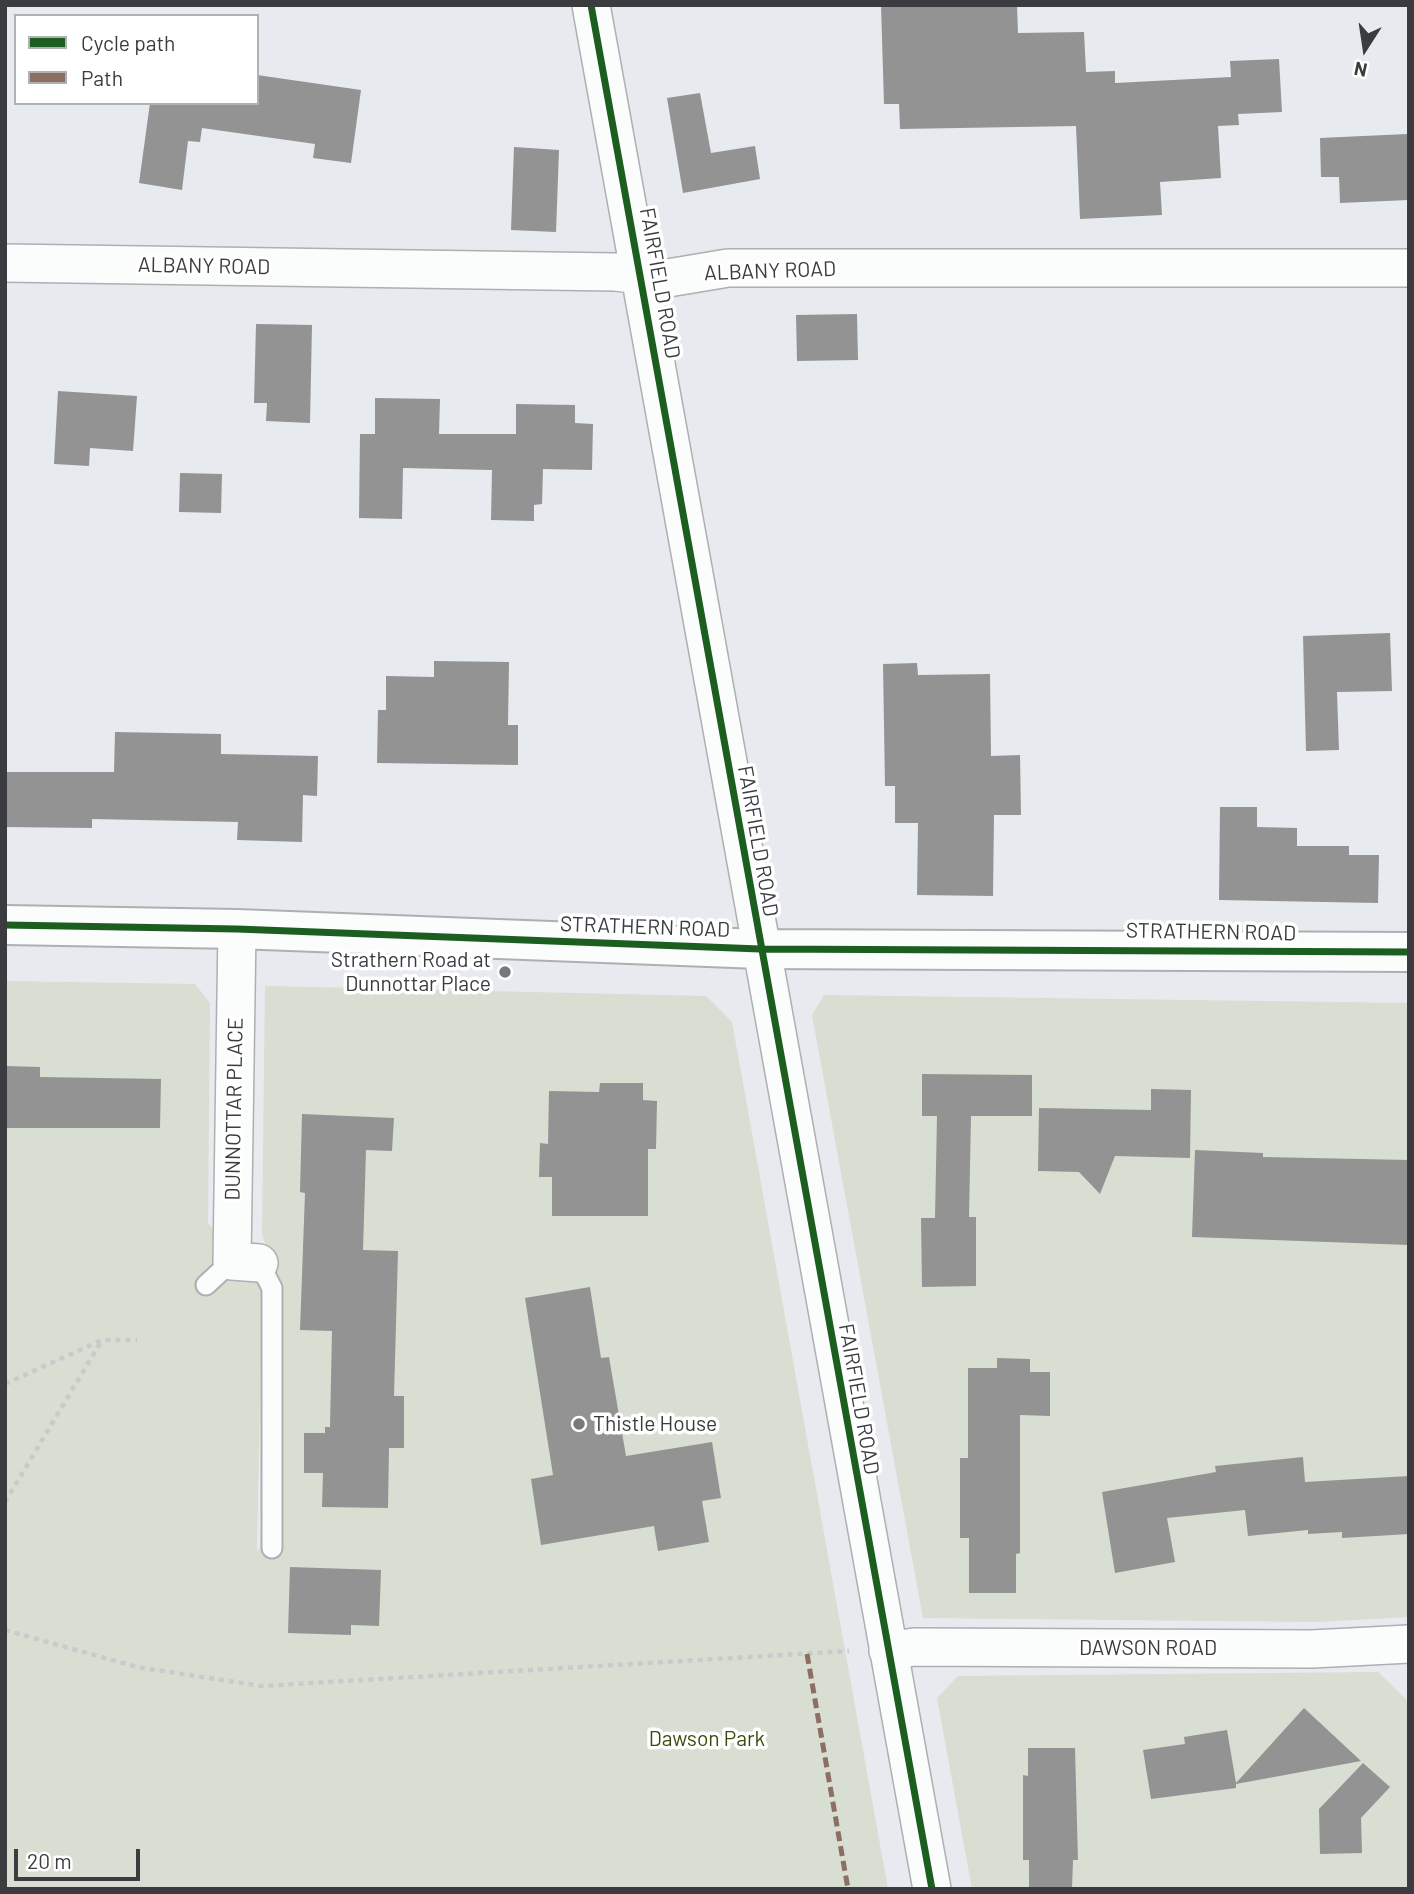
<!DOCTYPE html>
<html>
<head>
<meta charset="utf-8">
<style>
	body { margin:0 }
	#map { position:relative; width:1414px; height:1894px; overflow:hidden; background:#e7eaee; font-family:Barlow,sans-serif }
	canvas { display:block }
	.frame { position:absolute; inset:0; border:7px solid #3a3c3f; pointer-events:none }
	.legend { position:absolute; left:14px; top:14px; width:245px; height:91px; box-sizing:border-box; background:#fff; border:2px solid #b0b1b2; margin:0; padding:9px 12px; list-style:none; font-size:21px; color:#3a3c3f }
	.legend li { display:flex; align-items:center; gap:14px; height:35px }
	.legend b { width:35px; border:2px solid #b0b1b2 }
	.north { position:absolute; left:1330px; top:14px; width:70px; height:70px; -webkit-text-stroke:5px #fff; paint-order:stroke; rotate:192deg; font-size:19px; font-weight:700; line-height:28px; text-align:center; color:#3a3c3f }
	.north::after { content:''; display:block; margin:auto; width:24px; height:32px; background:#3a3c3f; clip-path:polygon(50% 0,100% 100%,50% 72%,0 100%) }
	.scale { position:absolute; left:14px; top:1849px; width:126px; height:32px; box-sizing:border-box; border:4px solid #3a3c3f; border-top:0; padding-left:9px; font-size:21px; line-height:24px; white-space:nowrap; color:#3a3c3f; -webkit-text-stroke:5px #fff; paint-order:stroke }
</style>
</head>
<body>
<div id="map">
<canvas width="1414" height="1894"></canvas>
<div class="frame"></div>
<ul class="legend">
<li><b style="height:9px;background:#1b5e20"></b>Cycle path</li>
<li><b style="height:9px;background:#8d6e63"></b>Path</li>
</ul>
<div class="north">N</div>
<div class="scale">20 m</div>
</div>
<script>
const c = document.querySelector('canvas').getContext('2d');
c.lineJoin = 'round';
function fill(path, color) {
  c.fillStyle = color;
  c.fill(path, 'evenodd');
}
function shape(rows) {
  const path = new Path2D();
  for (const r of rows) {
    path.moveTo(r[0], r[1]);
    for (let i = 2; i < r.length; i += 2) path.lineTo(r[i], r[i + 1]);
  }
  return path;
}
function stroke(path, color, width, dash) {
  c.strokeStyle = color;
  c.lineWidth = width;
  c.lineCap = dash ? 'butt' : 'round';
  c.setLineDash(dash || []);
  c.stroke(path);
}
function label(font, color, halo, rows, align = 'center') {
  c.font = font + ' Barlow,sans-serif';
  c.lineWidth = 7;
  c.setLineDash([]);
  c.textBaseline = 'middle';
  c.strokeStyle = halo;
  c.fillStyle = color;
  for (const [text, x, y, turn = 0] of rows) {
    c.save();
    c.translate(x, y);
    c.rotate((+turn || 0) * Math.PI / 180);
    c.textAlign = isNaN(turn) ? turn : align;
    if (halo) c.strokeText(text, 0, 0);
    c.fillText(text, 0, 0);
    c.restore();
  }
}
const green = shape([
	[5,981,195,984,210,1003,208,1223,262,1288,257,1552,281,1512,283,1289,262,1235,265,986,706,996,732,1022,888,1889,5,1889],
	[824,995,1409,1003,1409,1617,1316,1622,923,1618,812,1015],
	[1378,1672,1409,1702,1409,1889,972,1889,937,1698,958,1676]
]);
const building = shape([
	[881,5,1017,5,1018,33,1084,32,1086,72,1115,71,1115,83,1231,77,1230,61,1279,59,1282,112,1238,114,1239,125,1218,126,1221,178,1160,182,1162,215,1080,219,1076,126,900,129,899,104,884,104],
	[257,75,361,90,351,163,313,158,315,144,202,128,200,142,188,141,182,190,139,183,150,103,257,103],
	[700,93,711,153,755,146,760,179,683,193,667,98],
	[1407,134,1409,200,1340,203,1339,177,1321,177,1320,138],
	[514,147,559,150,556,232,511,230],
	[857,314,858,360,797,361,796,315],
	[256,324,312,325,310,423,266,421,267,403,254,403],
	[58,391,137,396,133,451,90,448,89,466,54,464],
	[375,398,440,399,439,434,516,434,516,404,575,405,575,423,593,424,592,470,543,469,542,504,534,505,534,521,491,520,492,470,403,468,402,519,359,518,360,434,375,434],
	[180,473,222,474,221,513,179,512],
	[1390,633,1392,691,1337,692,1339,750,1306,751,1303,636],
	[434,661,509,662,508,725,518,725,518,765,377,763,378,710,386,710,386,676,434,677],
	[917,663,918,675,990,674,991,756,1020,755,1021,815,994,815,993,896,917,895,918,823,895,823,895,786,885,786,883,664],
	[115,732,221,734,221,754,318,756,317,796,303,795,302,842,237,840,238,822,92,819,92,828,5,827,5,772,114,772],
	[1220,807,1257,807,1257,827,1297,828,1297,846,1349,846,1349,855,1379,855,1378,903,1219,900],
	[5,1066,40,1067,40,1077,161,1079,160,1128,5,1128],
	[922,1074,1032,1075,1032,1116,971,1116,969,1217,976,1217,976,1286,922,1287,921,1218,935,1218,937,1116,922,1116],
	[600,1083,643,1083,643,1100,657,1101,656,1149,648,1149,648,1216,552,1216,552,1177,539,1177,540,1143,548,1144,549,1091,599,1092],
	[1151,1089,1191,1090,1190,1158,1115,1156,1100,1194,1079,1172,1038,1171,1039,1108,1151,1110],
	[302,1114,394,1118,392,1151,366,1150,363,1250,398,1251,394,1396,404,1396,404,1448,389,1448,388,1508,322,1507,323,1473,304,1473,304,1433,325,1433,325,1427,330,1427,332,1331,300,1330,305,1193,300,1192],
	[1195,1150,1263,1153,1263,1157,1409,1160,1409,1245,1192,1237],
	[590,1287,601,1358,609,1357,626,1456,712,1442,721,1498,702,1501,709,1542,658,1551,654,1526,541,1545,531,1479,553,1475,525,1298],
	[997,1358,1030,1359,1030,1372,1050,1372,1050,1416,1020,1415,1020,1553,1016,1554,1016,1593,969,1593,969,1538,960,1538,960,1458,968,1458,968,1368,997,1368],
	[1303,1457,1305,1482,1409,1476,1409,1534,1342,1538,1342,1532,1308,1534,1308,1530,1248,1536,1245,1510,1167,1518,1175,1562,1115,1573,1102,1492,1216,1472,1215,1466],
	[290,1567,381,1570,379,1626,351,1625,351,1635,288,1633],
	[1304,1708,1361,1761,1236,1784,1236,1788,1151,1799,1143,1750,1185,1744,1184,1737,1227,1730,1236,1783],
	[1028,1748,1075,1748,1078,1860,1073,1860,1072,1889,1029,1889,1029,1860,1023,1860,1023,1775,1028,1776],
	[1363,1763,1390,1787,1361,1818,1362,1853,1320,1854,1319,1809]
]);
const path = shape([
	[5,1384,102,1340,137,1340],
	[5,1502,102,1340],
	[5,1630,137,1667,262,1686,849,1651]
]);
const service = shape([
	[259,1263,272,1288,272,1548],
	[206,1285,232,1261]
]);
const minor = shape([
	[591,5,932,1889],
	[5,263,615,272,668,278,728,268,1409,268],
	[237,929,232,1261,259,1263],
	[888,1651,914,1647,1312,1649,1409,1644]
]);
const tertiary = shape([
	[5,925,237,929,760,949,1409,952]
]);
const quiet = shape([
	[807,1654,848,1889]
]);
const cycleway = shape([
	[591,5,932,1889],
	[5,925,237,929,760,949,1409,952]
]);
const markers = [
	[505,972,7,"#77797c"],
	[579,1424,7,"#77797c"]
];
const streetNames = [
	["ALBANY ROAD",204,266,1],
	["ALBANY ROAD",770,271,-2],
	["FAIRFIELD ROAD",660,283,80],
	["FAIRFIELD ROAD",758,841,80],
	["STRATHERN ROAD",645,927,2],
	["STRATHERN ROAD",1211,932,1],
	["DUNNOTTAR PLACE",234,1109,-89],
	["FAIRFIELD ROAD",859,1399,80],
	["DAWSON ROAD",1148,1648]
];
const poiNames = [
	["Strathern Road at",491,960],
	["Dunnottar Place",491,984],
	["Thistle House",593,1424,"left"]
];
const parkNames = [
	["Dawson Park",707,1739]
];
fill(green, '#d8ded2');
fill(building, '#939394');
stroke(service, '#adafb2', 23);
stroke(minor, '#adafb2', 40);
stroke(tertiary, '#adafb2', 42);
stroke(path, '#c9cacc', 4.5, [5, 5]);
stroke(service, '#fbfcfc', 19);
stroke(minor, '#fbfcfc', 37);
stroke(tertiary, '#fbfcfc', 38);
stroke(quiet, '#8d6e63', 5, [10, 5]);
stroke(cycleway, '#1b5e20', 7);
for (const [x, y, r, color] of markers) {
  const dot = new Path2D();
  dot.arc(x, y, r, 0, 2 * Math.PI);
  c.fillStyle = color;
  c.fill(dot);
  stroke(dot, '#fff', 2.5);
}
label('21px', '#3a3c3f', '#fff', streetNames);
label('21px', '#3a3c3f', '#fff', poiNames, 'right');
label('21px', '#3a4b0d', '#fff', parkNames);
</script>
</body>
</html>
